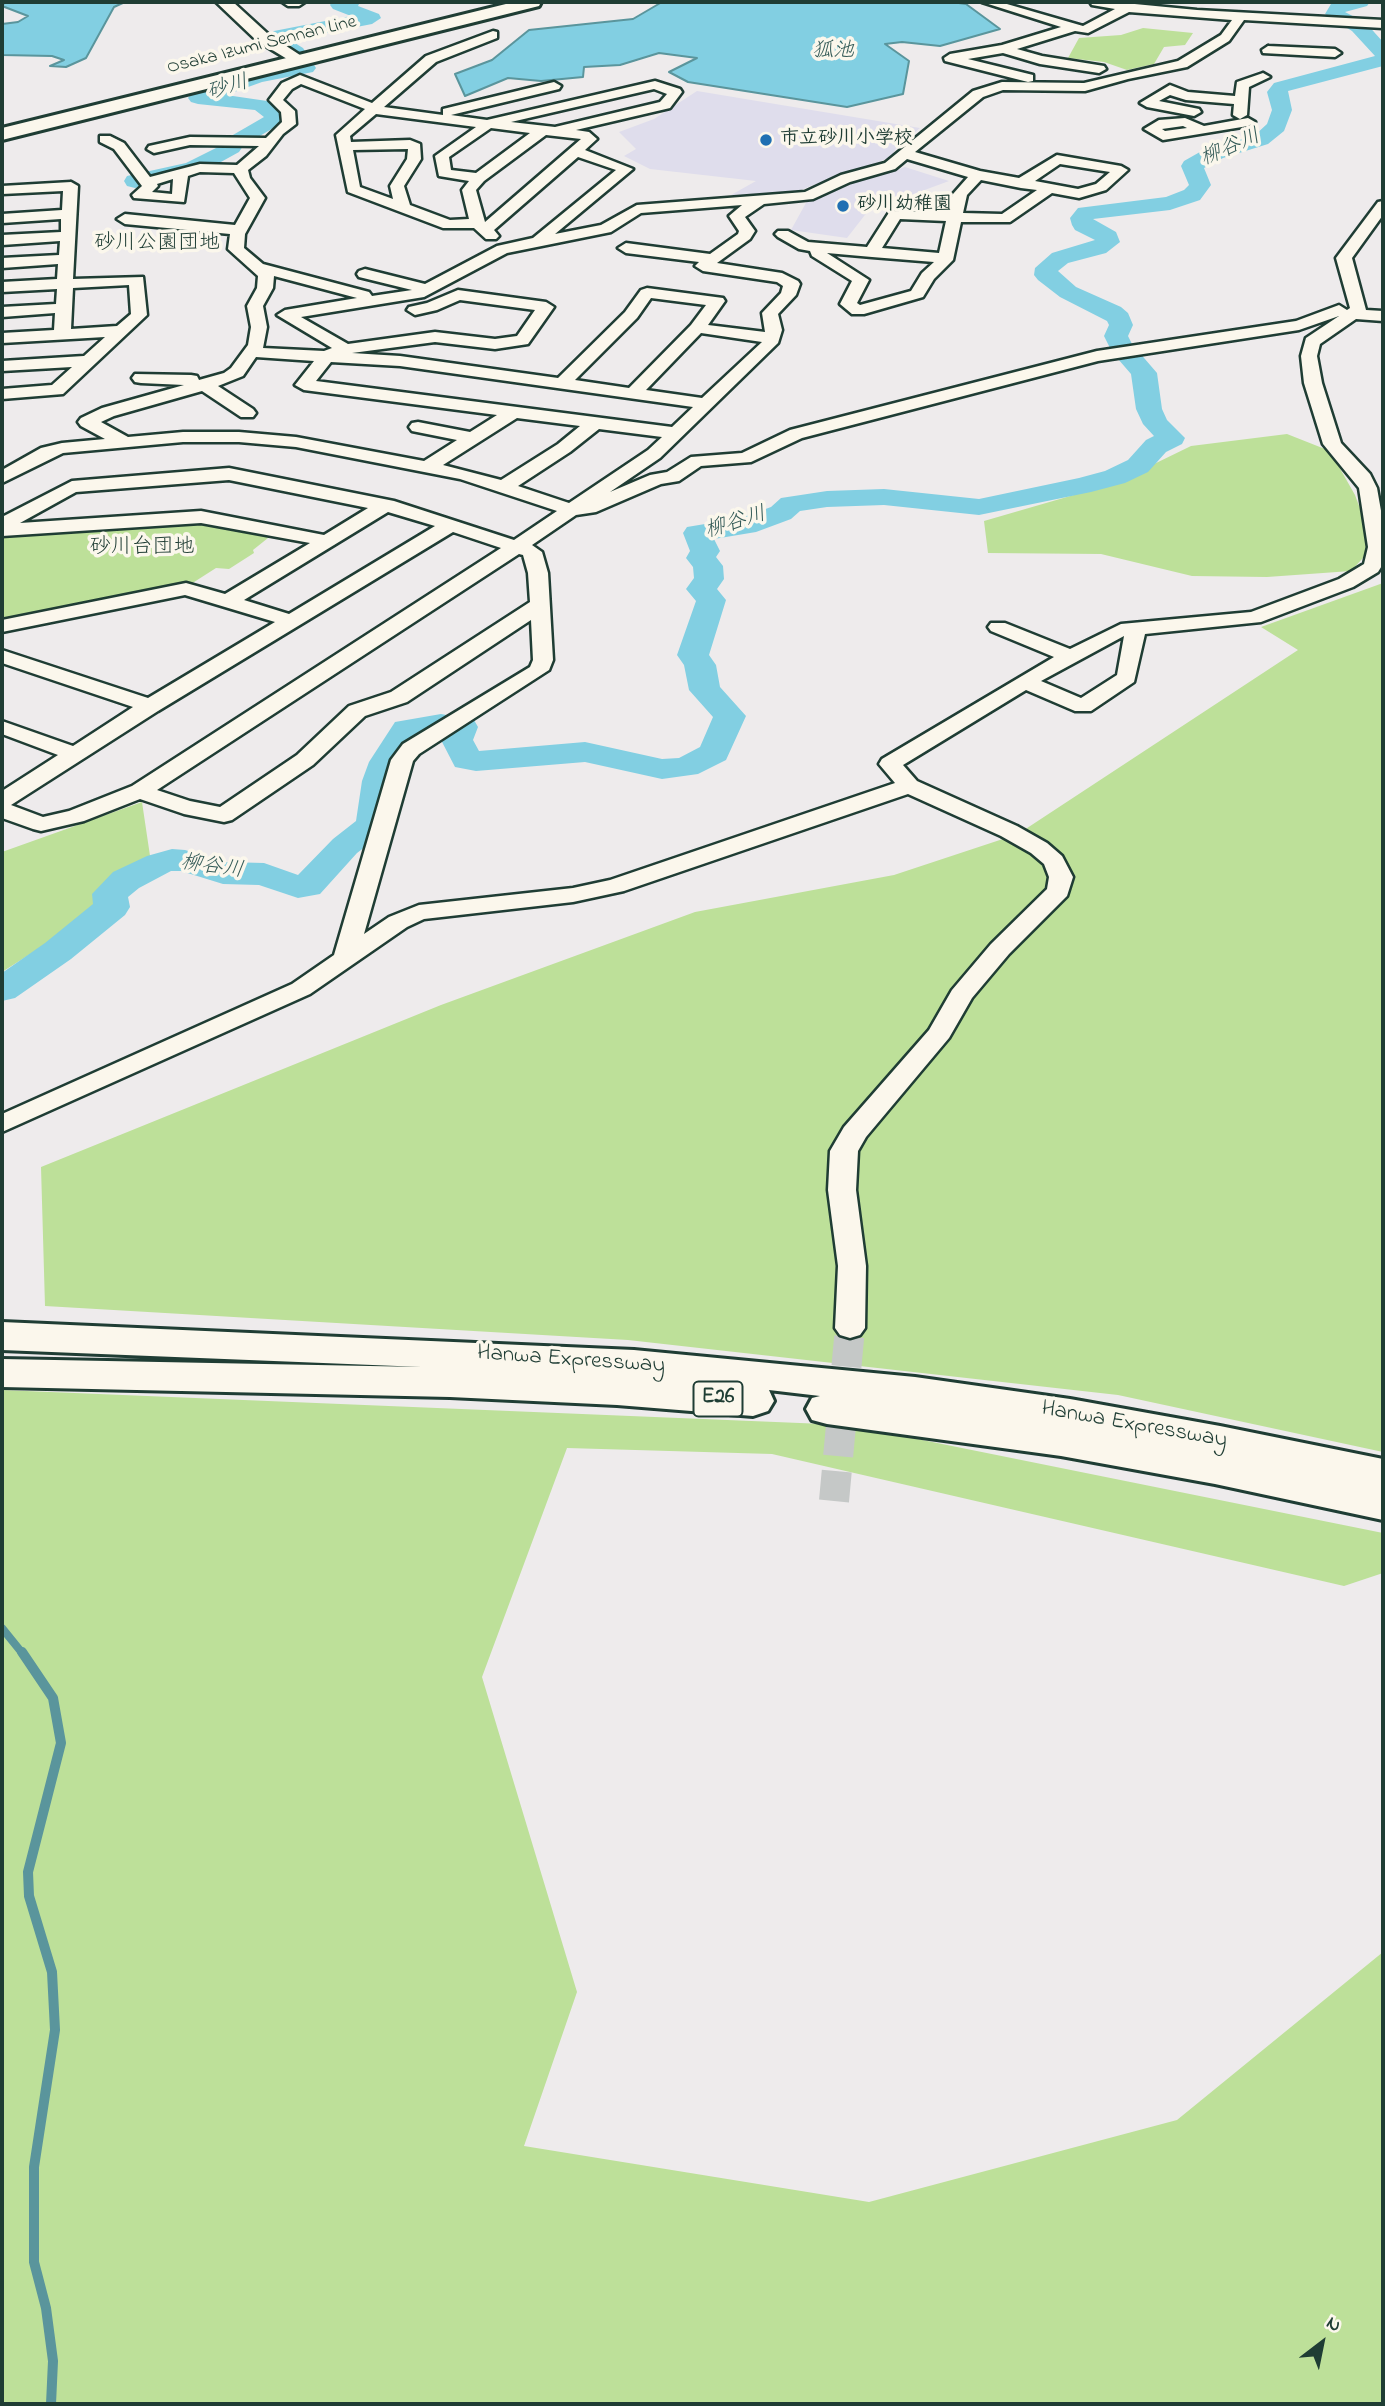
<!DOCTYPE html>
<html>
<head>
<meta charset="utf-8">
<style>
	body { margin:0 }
	#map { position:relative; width:1385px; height:2406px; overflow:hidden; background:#eeebec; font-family:"Indie Flower",sans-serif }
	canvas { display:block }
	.frame { position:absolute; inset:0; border:4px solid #1f3d34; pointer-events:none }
	.north { position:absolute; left:1287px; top:2308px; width:70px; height:70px; -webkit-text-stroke:5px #fbf7ec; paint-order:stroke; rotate:32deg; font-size:19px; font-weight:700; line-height:28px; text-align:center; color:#1f3d34 }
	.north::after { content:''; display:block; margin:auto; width:24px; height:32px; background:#1f3d34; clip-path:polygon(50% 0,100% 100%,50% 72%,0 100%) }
</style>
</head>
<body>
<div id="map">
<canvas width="1385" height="2406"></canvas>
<div class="frame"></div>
<div class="north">N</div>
</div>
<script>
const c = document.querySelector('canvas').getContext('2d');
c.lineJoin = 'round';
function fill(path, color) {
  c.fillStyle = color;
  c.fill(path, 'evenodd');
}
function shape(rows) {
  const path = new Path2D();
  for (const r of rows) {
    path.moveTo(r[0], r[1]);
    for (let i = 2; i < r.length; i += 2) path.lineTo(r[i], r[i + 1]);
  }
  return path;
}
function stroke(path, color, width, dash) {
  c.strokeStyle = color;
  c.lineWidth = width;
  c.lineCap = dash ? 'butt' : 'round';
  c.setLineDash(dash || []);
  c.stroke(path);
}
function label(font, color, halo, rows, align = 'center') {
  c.font = font + ' "Indie Flower","Klee One",sans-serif';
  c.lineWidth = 7;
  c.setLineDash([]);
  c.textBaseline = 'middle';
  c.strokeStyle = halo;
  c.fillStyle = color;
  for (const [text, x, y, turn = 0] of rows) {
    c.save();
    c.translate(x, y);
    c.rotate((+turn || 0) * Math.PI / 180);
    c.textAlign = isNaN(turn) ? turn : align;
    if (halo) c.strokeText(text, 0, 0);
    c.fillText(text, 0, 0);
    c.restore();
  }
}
const built = shape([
	[697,91,920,128,896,148,892,156,861,171,834,177,793,193,746,197,731,195,756,181,650,169,624,156,636,149,619,132,654,119],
	[905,167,949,181,868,211,847,238,791,230,807,201,814,195,855,180,878,176]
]);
const green = shape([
	[1143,28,1193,33,1185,45,1164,47,1154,64,1127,70,1104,62,1068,58,1079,38,1121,35],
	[1287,434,1330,451,1355,495,1374,546,1351,571,1267,577,1192,576,1101,554,988,553,984,521,1115,483,1191,446],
	[187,520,273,534,253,550,254,553,229,569,216,568,191,584,2,622,2,536],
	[1383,583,1383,1452,1118,1395,628,1340,45,1306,41,1167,441,1005,695,912,894,875,1018,834,1298,650,1261,627],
	[142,802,153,876,2,972,2,852],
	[2,1390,848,1425,1383,1533,1383,1573,1344,1586,772,1454,567,1448,482,1677,577,1992,524,2146,869,2202,1177,2120,1383,1952,1383,2404,2,2404]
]);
const water = shape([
	[5,2,125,2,114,7,86,58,66,67,50,66,64,60,52,56,2,55,2,24,18,22,28,16,2,6,5,2],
	[662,2,951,2,966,4,1000,29,940,46,902,42,885,44,909,61,903,94,847,107,688,82,669,72,697,58,659,53,620,65,584,67,583,77,541,81,508,78,465,96,455,74,492,60,529,30,633,19,662,2]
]);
const streamFar1 = shape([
	[2,1628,23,1654]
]);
const stream = shape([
	[22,1652,53,1698,61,1743,28,1872,29,1896,52,1972,55,2030,34,2167,34,2262,46,2308,53,2361,51,2404]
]);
const river = shape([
	[332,2,360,2,358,6,379,14,381,18,372,24,290,40,303,48,316,68,313,72,262,82,226,95,267,101,285,113,288,117,285,121,243,146,239,152,201,173,135,188,127,186,124,181,127,176,186,163,222,145,226,139,264,117,255,110,198,104,191,102,188,98,191,94,251,73,294,64,289,56,265,37,274,31,351,16,333,9,330,5,332,2],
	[1341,2,1370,2,1367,6,1345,12,1366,23,1383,42,1383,66,1288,91,1292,110,1284,131,1268,144,1223,158,1204,168,1211,185,1200,200,1170,210,1093,219,1116,232,1120,242,1106,253,1068,263,1058,271,1076,287,1121,307,1128,313,1133,325,1128,336,1132,344,1157,373,1162,409,1167,420,1185,438,1182,444,1166,452,1148,472,1125,483,1091,492,979,515,884,505,827,507,800,511,791,519,756,532,714,539,720,551,716,557,723,566,724,579,717,589,726,600,709,655,716,665,720,687,746,716,726,760,698,774,662,779,585,762,476,771,455,767,441,740,443,734,419,736,403,762,396,781,390,825,385,832,357,853,320,894,298,898,259,885,223,884,181,871,171,871,139,888,128,897,130,907,125,915,71,959,15,998,2,1001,2,973,45,943,93,904,92,894,113,872,147,856,172,849,185,850,226,862,264,863,298,875,333,839,356,821,362,781,369,762,395,722,441,714,474,720,478,727,473,740,479,751,585,742,662,759,679,758,700,747,713,717,689,690,684,665,677,655,696,601,686,589,694,578,693,567,686,558,690,551,683,533,687,527,741,518,771,507,781,498,827,491,884,489,979,499,1079,478,1105,471,1128,460,1146,440,1154,436,1143,424,1136,409,1131,374,1112,352,1104,336,1109,325,1107,321,1060,297,1038,280,1034,275,1035,268,1052,253,1095,240,1075,230,1072,225,1070,218,1078,208,1166,197,1184,190,1189,185,1181,166,1184,161,1207,148,1254,136,1267,124,1272,110,1267,92,1274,83,1375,56,1352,31,1325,14,1331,4,1341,2]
]);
const minorTunnel = shape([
	[834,1501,850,1328]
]);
const minor = shape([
	[282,2,305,2,299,6,288,6,282,2],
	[982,2,1000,2,1083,26,1115,9,1092,5,1090,2,1114,2,1197,10,1383,20,1383,28,1244,20,1229,41,1187,67,1128,79,1085,91,1003,90,983,97,915,152,980,171,1019,178,1057,155,1121,166,1128,170,1106,190,1079,198,1052,193,1010,222,961,222,953,260,934,279,923,297,864,314,852,314,840,304,852,281,812,256,810,251,799,249,778,237,775,234,778,231,788,231,808,242,867,247,890,211,948,212,953,194,968,177,907,159,895,169,850,182,813,199,764,204,745,217,755,231,750,239,717,263,782,273,798,281,800,284,796,295,778,314,782,330,778,343,660,458,610,492,650,475,667,472,691,457,742,453,790,430,1097,351,1296,321,1339,305,1347,310,1350,308,1336,258,1378,202,1383,201,1383,215,1352,258,1366,310,1383,311,1383,321,1356,319,1320,344,1317,356,1322,383,1341,443,1370,474,1377,488,1383,522,1383,564,1378,572,1353,587,1261,622,1145,634,1134,682,1091,711,1075,711,1026,690,903,765,917,781,1017,826,1047,843,1062,856,1073,877,1067,896,1009,954,972,998,949,1038,866,1137,858,1151,856,1190,866,1266,865,1328,860,1335,850,1338,840,1335,835,1328,838,1266,828,1190,830,1151,844,1127,929,1030,952,990,991,944,1047,889,1049,877,1044,864,1031,853,1001,836,908,794,624,891,573,902,424,919,407,927,310,994,2,1132,2,1114,292,984,334,955,391,760,403,744,530,667,533,660,531,620,407,702,365,716,313,765,232,820,224,822,184,814,140,799,84,821,41,831,33,829,2,818,2,791,58,755,2,734,2,721,73,746,133,707,2,663,2,650,148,698,275,622,185,595,2,632,2,620,186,583,225,594,310,543,201,523,2,536,2,517,72,481,229,468,394,501,514,540,557,511,460,479,296,447,239,442,183,442,63,453,2,483,2,470,41,448,62,443,105,439,81,426,78,422,81,418,102,408,184,385,141,383,135,382,132,378,135,374,191,375,197,376,199,380,224,373,231,368,248,345,251,327,247,306,257,288,258,276,228,249,230,234,125,224,117,219,125,214,235,225,250,198,234,173,200,172,188,176,184,202,134,198,132,195,142,186,114,149,100,142,100,136,110,136,124,143,150,177,200,164,237,165,259,146,190,145,154,153,147,149,149,146,190,137,266,138,282,122,281,112,269,100,282,83,300,75,372,103,426,56,493,31,497,32,497,38,436,62,384,107,443,115,443,109,554,82,561,86,559,89,451,115,487,120,655,81,680,89,682,92,670,108,576,130,589,132,597,139,585,150,633,169,555,234,601,225,637,205,805,192,841,175,885,163,973,91,1002,82,1084,83,1178,61,1221,35,1232,20,1129,12,1088,33,1075,31,1017,49,1042,56,1104,66,1106,69,1099,73,1040,64,1003,53,968,59,1033,75,1033,81,1028,82,945,61,944,58,950,54,1002,45,1061,27,982,2],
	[301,84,365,109,336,135,348,192,443,228,474,228,486,239,496,239,499,236,494,230,578,157,616,170,533,238,497,246,425,284,365,269,359,271,357,274,359,277,412,290,372,296,369,292,263,264,244,248,245,234,265,198,250,178,248,170,266,156,283,134,296,124,295,111,283,100,292,89,301,84],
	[654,89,667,94,660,102,555,127,511,122,654,89],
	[376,114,476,127,435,156,439,176,469,181,462,190,469,219,450,220,410,205,404,186,421,159,420,144,410,140,351,142,350,136,376,114],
	[491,128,530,133,476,173,451,170,449,157,491,128],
	[546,135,581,139,485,222,476,190,484,181,546,135],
	[408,149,407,159,390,186,393,199,360,187,353,150,408,149],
	[1060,164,1110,172,1096,184,1078,189,1035,181,1060,164],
	[173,179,172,194,152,192,158,186,157,184,173,179],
	[981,180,1021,188,1037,190,1002,214,963,213,967,195,981,180],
	[742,205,729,216,739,231,738,234,710,254,626,243,618,248,626,253,699,262,695,266,703,271,777,282,783,286,781,293,762,313,765,332,708,325,725,301,723,298,647,288,641,290,625,312,558,378,400,356,352,353,435,342,495,349,528,344,554,307,546,302,458,290,427,303,409,307,407,310,415,315,437,310,460,300,535,310,517,336,495,339,435,332,348,344,301,317,424,297,507,253,611,232,641,213,742,205],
	[900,219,946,221,939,253,882,248,900,219],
	[827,253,872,257,934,262,922,273,911,291,860,305,857,303,869,280,827,253],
	[274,276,357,298,285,310,277,315,332,348,324,351,263,348,267,327,263,306,273,288,274,276],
	[651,298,706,305,691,325,629,388,575,380,637,318,651,298],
	[1339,316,1306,338,1301,356,1304,383,1323,444,1359,488,1368,547,1364,564,1339,579,1251,612,1121,624,1070,649,1005,623,991,623,988,627,991,631,1054,657,882,759,879,764,895,783,610,880,573,888,419,905,389,917,364,934,413,761,419,754,549,670,553,660,548,573,542,552,532,545,576,515,596,512,661,484,679,481,701,466,751,462,802,438,1098,361,1299,330,1339,316],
	[701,333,762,342,702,398,646,390,701,333],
	[256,357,314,361,295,385,304,390,497,415,470,432,418,422,412,423,409,427,412,431,457,440,424,461,296,437,239,432,183,432,128,437,101,422,114,416,202,391,241,417,253,417,256,413,253,409,218,386,243,376,256,357],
	[331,362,400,366,693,407,672,427,316,381,331,362],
	[517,418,580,426,558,444,501,480,443,465,517,418],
	[599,429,662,437,648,450,569,503,518,486,570,452,599,429],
	[229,480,368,508,324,535,201,511,20,523,76,492,229,480],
	[388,512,435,526,289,614,244,600,388,512],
	[453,532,501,548,132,786,69,811,43,817,11,805,158,711,453,532],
	[519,554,523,555,528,573,530,602,391,692,349,706,297,755,220,807,190,801,157,790,519,554],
	[1124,636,1117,675,1081,698,1041,681,1124,636],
	[1268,46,1335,49,1341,53,1335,57,1263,53,1262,50,1268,46],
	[1263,73,1270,77,1249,87,1247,115,1240,119,1233,115,1234,104,1186,100,1170,95,1159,101,1199,109,1201,112,1194,116,1147,107,1140,103,1170,85,1188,92,1235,96,1237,82,1263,73],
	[1185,118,1204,126,1248,118,1255,122,1248,126,1163,140,1144,129,1159,120,1185,118],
	[1183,126,1187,128,1165,131,1162,129,1183,126],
	[71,182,78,186,73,279,143,277,147,315,63,394,2,399,2,389,52,385,72,367,2,371,2,361,84,356,105,337,2,343,2,333,54,330,55,313,2,317,2,307,56,304,57,289,2,292,2,282,57,279,58,264,2,268,2,258,59,255,60,241,2,245,2,235,61,232,61,219,2,223,2,214,62,210,63,191,2,194,2,186,71,182],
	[129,285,131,314,117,326,71,329,73,288,129,285]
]);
const tertiary = shape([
	[216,2,233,2,268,34,306,59,298,64,292,62,256,40,216,2]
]);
const primary = shape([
	[514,2,541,2,539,6,2,140,2,128,514,2]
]);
const motorway = shape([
	[2,1322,634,1350,915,1377,1070,1399,1220,1426,1383,1459,1383,1520,1215,1484,1061,1456,827,1424,812,1420,806,1409,812,1398,820,1396,769,1390,774,1401,768,1411,753,1416,617,1405,450,1397,2,1387,2,1359,422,1367,2,1350,2,1322]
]);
const markers = [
	[766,140,7,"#1f6fb2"],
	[843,206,7,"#1f6fb2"]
];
const farStreetnames = [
	["Osaka Izumi Sennan Line",262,46,-14]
];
const farPoinames = [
	["市立砂川小学校",780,140],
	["砂川幼稚園",857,206]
];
const farWaternames = [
	["狐池",833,53],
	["砂川",228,89,-16],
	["柳谷川",1231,149,-23],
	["柳谷川",736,524,-17],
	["柳谷川",212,868,8]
];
const farNeighbourhoodnames = [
	["砂川公園団地",157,245],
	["砂川台団地",142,549]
];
const shields = [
	[718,1399,49]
];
const shieldNames = [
	["E26",718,1399]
];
const streetNames = [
	["Hanwa Expressway",571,1361,4],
	["Hanwa Expressway",1134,1426,10]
];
fill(built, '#dfddec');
fill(green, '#bde099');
fill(water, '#82cfe2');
stroke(water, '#5a959c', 2);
stroke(streamFar1, '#5a959c', 8);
stroke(stream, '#5a959c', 10);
fill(river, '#82cfe2');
stroke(minorTunnel, '#c5c8c7', 30, [30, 15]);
stroke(minor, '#1f3d34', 5);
stroke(tertiary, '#1f3d34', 5);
stroke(primary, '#1f3d34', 6);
stroke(motorway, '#1f3d34', 6);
fill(minor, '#fbf7ec');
fill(tertiary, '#fbf7ec');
fill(primary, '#fbf7ec');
fill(motorway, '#fbf7ec');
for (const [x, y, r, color] of markers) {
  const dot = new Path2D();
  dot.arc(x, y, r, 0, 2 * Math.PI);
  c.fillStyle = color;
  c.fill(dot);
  stroke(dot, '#fbf7ec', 2.5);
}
label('19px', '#1f3d34', '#fbf7ec', farStreetnames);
label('bold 19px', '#1f3d34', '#fbf7ec', farPoinames, 'left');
label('italic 21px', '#335a57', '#fbf7ec', farWaternames);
label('21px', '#1f3d34', '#fbf7ec', farNeighbourhoodnames);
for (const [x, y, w] of shields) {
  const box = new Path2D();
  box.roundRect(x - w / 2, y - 17.5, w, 35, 5);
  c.fillStyle = '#fbf7ec';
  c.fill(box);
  stroke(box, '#1f3d34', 2);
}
label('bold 21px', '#1f3d34', null, shieldNames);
label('23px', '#1f3d34', '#fbf7ec', streetNames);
</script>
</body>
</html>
